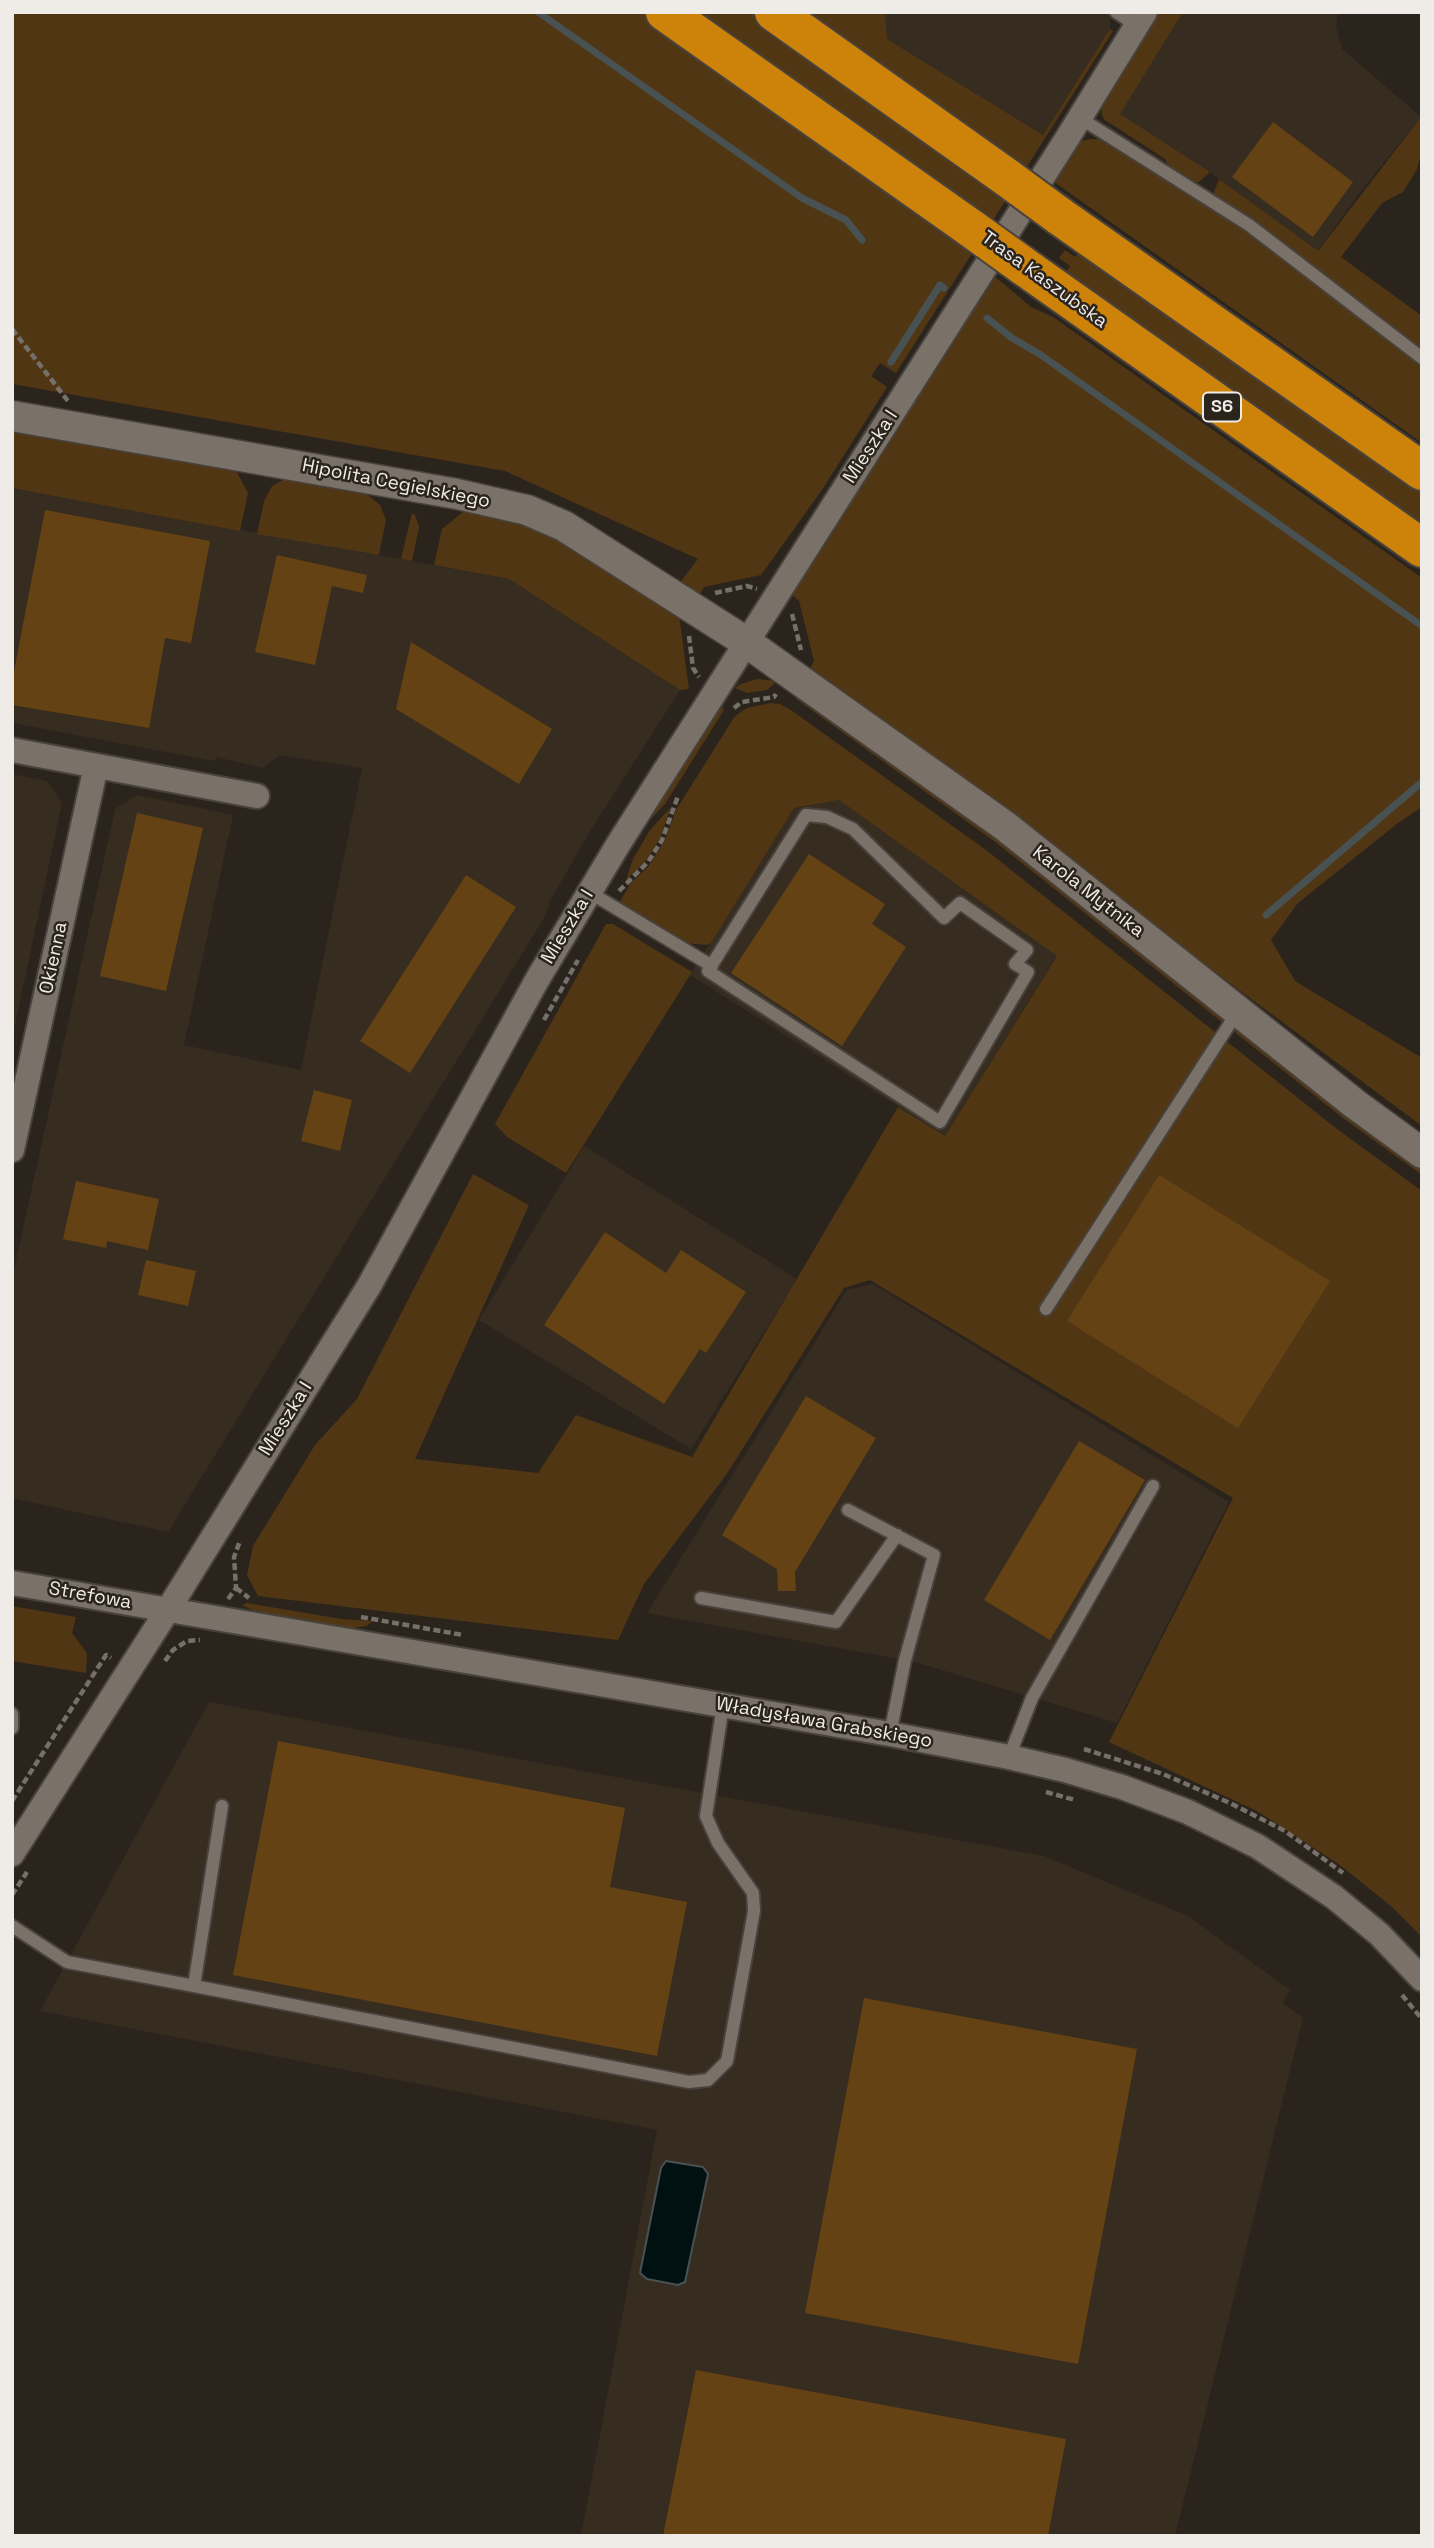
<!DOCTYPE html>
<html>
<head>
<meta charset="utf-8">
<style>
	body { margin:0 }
	#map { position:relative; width:1434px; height:2548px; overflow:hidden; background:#2b241d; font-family:"Space Grotesk",sans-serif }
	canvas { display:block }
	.frame { position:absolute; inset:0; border:14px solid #efebe6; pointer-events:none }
</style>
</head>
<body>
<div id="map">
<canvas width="1434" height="2548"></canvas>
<div class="frame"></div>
</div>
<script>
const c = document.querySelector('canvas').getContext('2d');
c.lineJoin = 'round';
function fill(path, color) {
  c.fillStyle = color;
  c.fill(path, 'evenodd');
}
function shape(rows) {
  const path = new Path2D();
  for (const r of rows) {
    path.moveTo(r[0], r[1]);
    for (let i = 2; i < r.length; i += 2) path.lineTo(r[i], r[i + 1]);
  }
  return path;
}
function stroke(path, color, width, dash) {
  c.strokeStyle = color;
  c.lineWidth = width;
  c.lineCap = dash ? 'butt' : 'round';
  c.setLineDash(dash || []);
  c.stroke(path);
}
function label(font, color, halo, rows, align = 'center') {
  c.font = font + ' "Space Grotesk",sans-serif';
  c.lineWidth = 5;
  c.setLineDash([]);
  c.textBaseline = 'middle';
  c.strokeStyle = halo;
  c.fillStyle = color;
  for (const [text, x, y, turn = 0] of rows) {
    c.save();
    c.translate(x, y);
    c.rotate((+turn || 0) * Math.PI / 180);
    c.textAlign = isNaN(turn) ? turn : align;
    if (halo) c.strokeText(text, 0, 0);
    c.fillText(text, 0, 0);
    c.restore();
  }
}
const built = shape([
	[885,12,1115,12,1110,20,1110,29,1043,135,887,39],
	[1183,12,1338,12,1336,26,1342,49,1421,117,1357,196,1317,252,1210,172,1119,114],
	[12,488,509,579,680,690,592,828,551,899,544,918,168,1532,12,1498,12,1279,115,809,137,795,233,815,184,1045,301,1070,362,768,280,755,263,768,216,757,214,761,12,723],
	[12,774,47,781,62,803,12,1039],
	[839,800,1057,955,945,1136,690,975,794,808],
	[584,1146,797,1279,691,1449,479,1320],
	[873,1284,1229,1502,1117,1723,915,1662,647,1613,847,1290],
	[209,1702,1044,1856,1188,1916,1290,1990,1283,2003,1303,2018,1175,2536,581,2536,657,2130,40,2011]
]);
const green = shape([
	[12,12,885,12,887,39,1043,135,1110,29,1113,31,896,373,880,363,871,376,887,387,822,490,761,575,704,587,699,596,679,584,698,559,505,471,12,384],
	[1156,12,1183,12,1120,114,1210,172,1199,182,1192,182,1170,169,1165,159,1105,120,1102,115,1101,103],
	[1421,117,1422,151,1417,169,1403,192,1382,203,1341,257,1422,316,1422,350,1302,257,1213,194,1219,179,1318,251],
	[1091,139,1098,139,1165,178,1245,231,1422,365,1422,443,1050,179,1076,142],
	[1084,246,1422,485,1422,534,1062,279,1070,266,1059,258,1065,250,1075,257],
	[992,274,1031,307,1053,317,1422,578,1422,807,1398,823,1298,903,1271,940,1295,981,1422,1058,1422,1126,809,670,814,661,799,601,791,594],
	[12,428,227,467,237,472,248,493,240,531,12,488],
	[298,479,364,492,380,505,386,520,379,555,257,534,264,501,272,486,283,480],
	[463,512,484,514,546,533,621,576,679,615,689,689,680,690,509,579,434,565,442,529],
	[412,513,415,515,419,527,412,561,401,559],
	[757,679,777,681,767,690,747,693,735,688,741,684],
	[794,694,932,787,1422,1167,1422,1175,1344,1119,994,841,796,699],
	[771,703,780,704,791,710,986,850,1337,1129,1422,1191,1422,1937,1392,1907,1340,1865,1257,1811,1109,1742,1233,1498,870,1280,844,1288,726,1475,644,1584,618,1640,258,1596,247,1575,253,1546,315,1445,357,1399,473,1174,529,1205,415,1459,538,1473,576,1415,692,1457,898,1107,945,1136,1057,956,839,800,794,808,711,943,707,945,685,943,620,902,630,884,648,867,665,840,676,810,735,716,747,708],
	[721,704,724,710,665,804,643,827],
	[671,807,660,838,645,862,626,880,633,859,650,830],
	[606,924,613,924,692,972,566,1173,507,1137,495,1124],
	[247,1603,341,1619,373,1621,366,1626,351,1628,254,1611,242,1605],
	[12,1606,76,1617,72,1633,87,1653,86,1673,12,1661]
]);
const water = shape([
	[666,2161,703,2167,708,2174,685,2282,678,2285,647,2279,640,2273,661,2168,666,2161]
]);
const stream = shape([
	[538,12,802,198,846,220,862,240],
	[987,318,1012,338,1041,355,1422,626],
	[891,362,940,285,944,288],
	[1266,915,1422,782]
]);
const building = shape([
	[1273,122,1353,182,1313,237,1232,177],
	[45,510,210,541,191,643,165,638,149,728,12,705,12,682],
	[277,555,367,575,363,593,332,586,315,665,255,652],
	[411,642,552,729,519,784,396,709],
	[137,813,203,828,166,991,100,976],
	[809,854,885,904,872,924,906,947,842,1046,731,973],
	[466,875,516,907,410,1073,360,1041],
	[314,1090,352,1100,340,1151,301,1141],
	[1159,1175,1330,1281,1238,1428,1067,1321],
	[76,1181,159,1199,148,1250,107,1241,106,1248,63,1239],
	[605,1232,666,1273,681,1250,746,1292,706,1353,700,1349,664,1404,544,1325],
	[146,1260,196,1271,188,1306,138,1295],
	[806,1396,876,1438,795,1572,796,1591,778,1591,777,1569,722,1535],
	[1079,1441,1145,1480,1050,1640,984,1600],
	[278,1741,625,1808,610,1887,687,1902,657,2056,233,1975],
	[864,1998,1137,2049,1078,2364,805,2313],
	[696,2370,1066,2439,1048,2536,663,2536]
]);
const path = shape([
	[12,329,68,401],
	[715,593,747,586,757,589],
	[792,614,801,650],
	[689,636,693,668,699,677],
	[734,708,742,702,774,697,776,694],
	[619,891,648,862,662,840,678,796],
	[544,1020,578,960],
	[236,1588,249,1598],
	[228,1599,236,1588,234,1557,240,1541],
	[361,1617,463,1635],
	[165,1661,173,1650,187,1641,200,1640],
	[1084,1749,1163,1774,1230,1803,1285,1831,1343,1873],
	[1046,1792,1075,1800],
	[12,1801,106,1655,111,1658],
	[12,1895,27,1872],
	[1402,1995,1422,2019]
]);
const service = shape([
	[1116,12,1137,26],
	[1080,118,1249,225,1422,358],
	[806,815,827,817,853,829,944,918,960,903,1027,950,1015,964,1028,972,940,1122,708,971,806,815],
	[589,892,712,966],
	[1046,1309,1238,1011],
	[848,1510,934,1555,905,1660,890,1734],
	[701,1598,836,1622,897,1535],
	[12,1714,12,1728],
	[1009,1757,1032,1698,1153,1486],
	[12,1926,67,1962,194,1986,222,1806],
	[194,1986,689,2082,708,2080,727,2061,754,1911,753,1893,718,1843,706,1816,723,1705]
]);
const minor = shape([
	[12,750,257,796],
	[12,1150,96,766],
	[12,1583,890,1734,1009,1757,1065,1770,1122,1787,1188,1812,1257,1846,1334,1897,1379,1934,1422,1979],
	[12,1854,169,1608,369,1286,537,980,619,843,1068,137,1145,12]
]);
const tertiary = shape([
	[12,416,457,494,527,510,564,526,746,642,1005,826,1355,1104,1422,1153]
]);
const motorway = shape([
	[665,12,972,229],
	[774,12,1009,179],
	[1058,215,1422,471],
	[1022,265,1422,548]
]);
const motorwayBridge = shape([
	[1009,179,1058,215],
	[972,229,1022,265]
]);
const shields = [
	[1222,407,38]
];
const shieldNames = [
	["S6",1222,407]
];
const streetNames = [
	["Trasa Kaszubska",1044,280,36],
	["Mieszka I",871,447,-57],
	["Hipolita Cegielskiego",396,484,11],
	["Karola Mytnika",1088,892,38],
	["Mieszka I",568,927,-59],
	["Okienna",54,958,-78],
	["Mieszka I",286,1419,-58],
	["Strefowa",90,1596,10],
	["Władysława Grabskiego",824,1723,10]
];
fill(built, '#372c20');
fill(green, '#513614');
fill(water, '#011112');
stroke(water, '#485252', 2);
stroke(stream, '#485252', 7);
fill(building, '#654214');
stroke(service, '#48423d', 16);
stroke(minor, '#48423d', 28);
stroke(tertiary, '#48423d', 33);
stroke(motorway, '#48423d', 42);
stroke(path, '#76706a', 4.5, [7, 3.5]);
stroke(service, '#7a7269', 12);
stroke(minor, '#7a7269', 24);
stroke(tertiary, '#7a7269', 30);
stroke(motorway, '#cd830a', 38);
stroke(motorwayBridge, '#48423d', 42, []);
stroke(motorwayBridge, '#cd830a', 38);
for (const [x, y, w] of shields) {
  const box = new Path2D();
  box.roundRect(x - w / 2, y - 14.5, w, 29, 5);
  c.fillStyle = '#2b241d';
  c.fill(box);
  stroke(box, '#efebe6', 2);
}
label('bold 18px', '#efebe6', null, shieldNames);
label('19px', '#efebe6', '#2b241d', streetNames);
</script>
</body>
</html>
